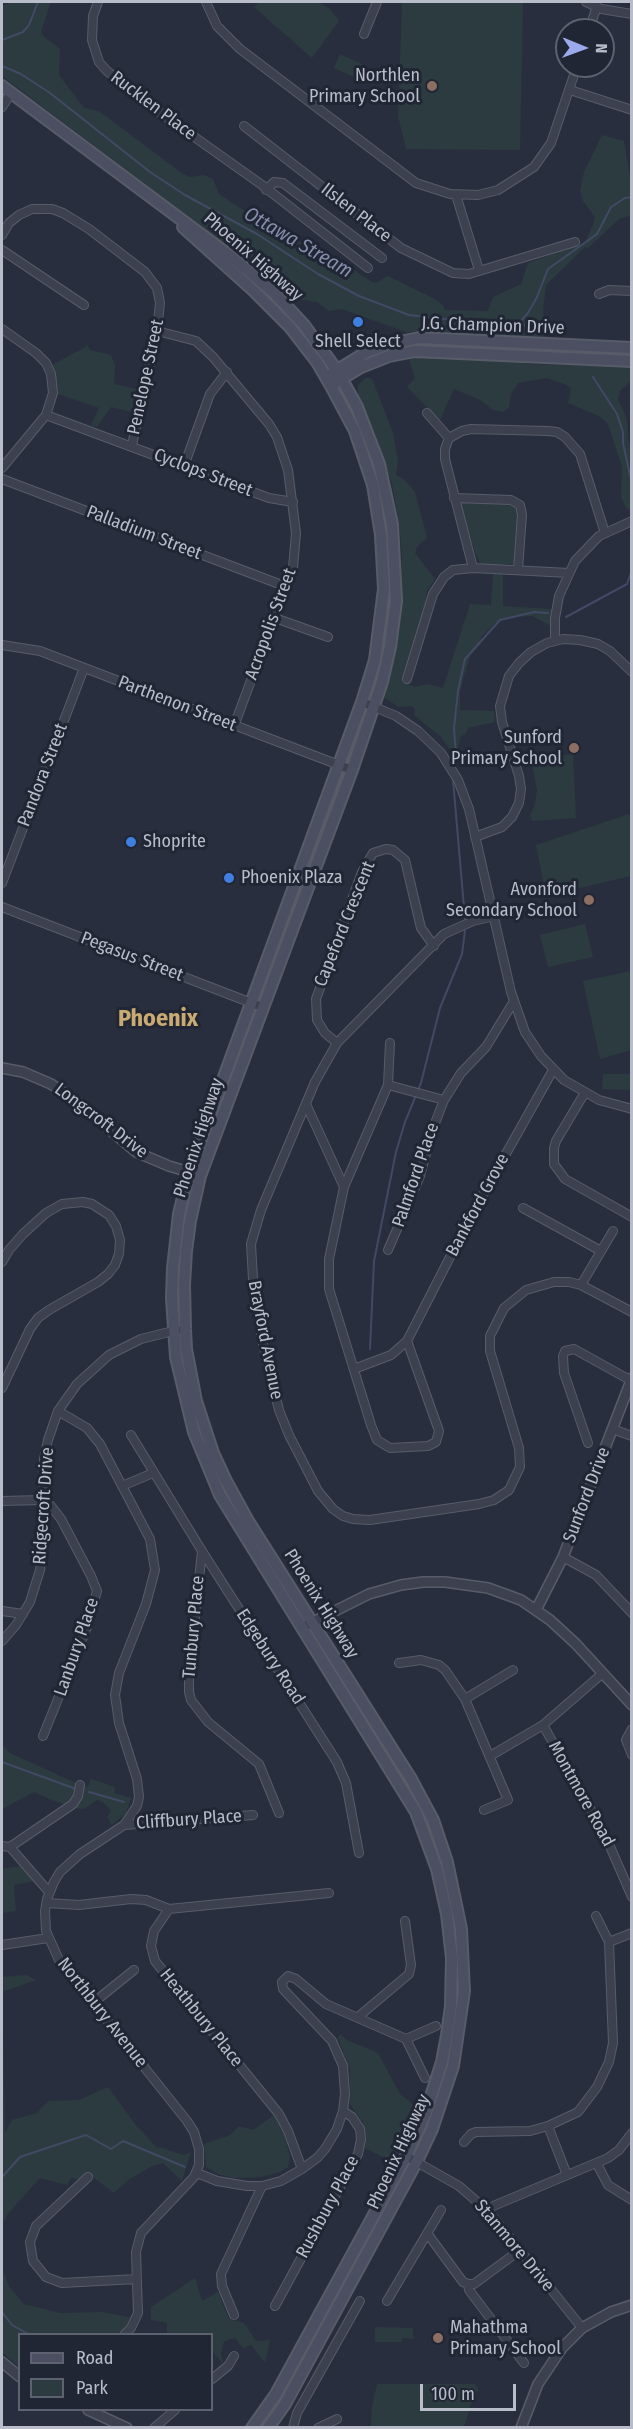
<!DOCTYPE html>
<html>
<head>
<meta charset="utf-8">
<style>
	body { margin:0 }
	#map { position:relative; width:633px; height:2429px; overflow:hidden; background:#292e3e; font-family:"Fira Sans Condensed",sans-serif }
	canvas { display:block }
	.frame { position:absolute; inset:0; border:3px solid #b9bcc9; pointer-events:none }
	.legend { position:absolute; left:18px; top:2333px; width:195px; height:78px; box-sizing:border-box; background:#212634; border:2px solid #5e6270; margin:0; padding:8px 10px; list-style:none; font-size:18px; color:#b9bcc9 }
	.legend li { display:flex; align-items:center; gap:12px; height:30px }
	.legend b { width:30px; border:2px solid #5e6270 }
	.north { position:absolute; left:555px; top:18px; width:60px; height:60px; box-sizing:border-box; background:#212634; border:2px solid #5e6270; border-radius:50%; rotate:91deg; font-size:16px; font-weight:700; line-height:24px; text-align:center; color:#b9bcc9 }
	.north::after { content:''; display:block; margin:auto; width:21px; height:27px; background:#9baaed; clip-path:polygon(50% 0,100% 100%,50% 72%,0 100%) }
	.scale { position:absolute; left:420px; top:2384px; width:96px; height:27px; box-sizing:border-box; border:3px solid #b9bcc9; border-top:0; padding-left:8px; font-size:18px; line-height:21px; white-space:nowrap; color:#b9bcc9; -webkit-text-stroke:4px #212634; paint-order:stroke }
</style>
</head>
<body>
<div id="map">
<canvas width="633" height="2429"></canvas>
<div class="frame"></div>
<ul class="legend">
<li><b style="height:8px;background:#4b4f61"></b>Road</li>
<li><b style="height:16px;background:#2c3b40"></b>Park</li>
</ul>
<div class="north">N</div>
<div class="scale">100 m</div>
</div>
<script>
const c = document.querySelector('canvas').getContext('2d');
c.lineJoin = 'round';
function fill(path, color) {
  c.fillStyle = color;
  c.fill(path, 'evenodd');
}
function shape(rows) {
  const path = new Path2D();
  for (const r of rows) {
    path.moveTo(r[0], r[1]);
    for (let i = 2; i < r.length; i += 2) path.lineTo(r[i], r[i + 1]);
  }
  return path;
}
function stroke(path, color, width, dash) {
  c.strokeStyle = color;
  c.lineWidth = width;
  c.lineCap = dash ? 'butt' : 'round';
  c.setLineDash(dash || []);
  c.stroke(path);
}
function label(font, color, halo, rows, align = 'center') {
  c.font = font + ' "Fira Sans Condensed",sans-serif';
  c.lineWidth = 6;
  c.setLineDash([]);
  c.textBaseline = 'middle';
  c.strokeStyle = halo;
  c.fillStyle = color;
  for (const [text, x, y, turn = 0] of rows) {
    c.save();
    c.translate(x, y);
    c.rotate((+turn || 0) * Math.PI / 180);
    c.textAlign = isNaN(turn) ? turn : align;
    if (halo) c.strokeText(text, 0, 0);
    c.fillText(text, 0, 0);
    c.restore();
  }
}
const green = shape([
	[11,2,51,2,41,31,43,36,60,49,59,75,84,108,99,111,183,174,190,177,204,175,213,179,219,194,248,213,264,217,312,249,342,262,372,282,376,283,388,276,433,298,442,304,445,310,488,311,493,297,521,284,528,263,585,242,593,225,595,217,583,201,580,191,584,172,602,135,624,141,630,178,631,179,631,215,619,219,588,248,585,247,546,285,543,310,546,338,523,337,518,345,518,352,521,361,525,364,631,367,631,381,620,391,618,399,627,419,628,440,631,448,631,512,625,506,621,496,622,467,608,424,599,416,568,403,571,389,567,385,547,378,518,383,511,394,509,408,503,412,493,410,480,400,454,389,440,420,407,387,415,378,408,357,425,348,420,331,406,332,342,309,329,311,317,302,297,299,285,292,231,249,2,76,2,6],
	[259,2,318,2,330,9,339,21,312,58,254,7],
	[402,2,523,2,520,150,406,149,398,116],
	[340,54,362,64,356,78,334,68],
	[87,344,90,350,111,355,115,365,114,384,136,389,132,412,111,407,97,427,91,425,99,408,58,394,52,365,87,346],
	[365,378,371,378,373,381,393,433,398,461,396,475,405,480,415,492,427,538,417,547,415,553,435,579,427,591,424,611,402,682,415,687,427,684,443,688,470,604,491,605,493,574,503,574,503,606,552,609,551,626,532,616,517,617,496,622,481,637,481,644,470,656,464,676,460,692,460,710,494,711,495,722,468,728,466,733,460,737,458,751,453,754,441,737,414,715,415,710,412,706,399,707,383,697,399,628,402,557,399,521,392,484,374,431,358,397,358,385],
	[467,502,516,506,519,515,516,560,513,564,483,565,480,563,475,552,461,508,462,504],
	[573,754,576,818,532,821,530,815,535,804,537,790,531,759],
	[629,814,632,824,631,876,546,896,536,845],
	[585,924,593,957,548,967,540,935],
	[631,971,631,1050,600,1059,583,981],
	[603,1074,631,1074,631,1090,602,1089],
	[2,1744,10,1753,87,1788,91,1779,115,1787,114,1793,131,1798,126,1813,112,1825,107,1817,111,1811,103,1802,97,1800,84,1809,75,1808,47,1798,34,1792,2,1809],
	[20,1866,35,1881,14,1885,16,1911,2,1913,2,1869],
	[26,1975,36,1980,2,1992,2,1977],
	[3,2028,5,2133,12,2120,37,2113,48,2101,79,2100,108,2087,135,2124,157,2148,159,2147,184,2155,191,2152,182,2181,163,2163,152,2166,128,2180,114,2193,86,2172,79,2179,71,2178,67,2185,40,2178,7,2215,2,2225],
	[340,2034,347,2040,378,2053,400,2094,414,2105,394,2162,364,2148,365,2135,363,2123,350,2104,350,2070,338,2038],
	[274,2115,284,2135,290,2156,288,2167,280,2172,261,2177,234,2178,218,2174,206,2167,204,2144,230,2135,239,2126,253,2130],
	[2,2269,10,2288,24,2304,60,2313,103,2312,133,2318,122,2334,20,2334,19,2367,2,2352],
	[195,2278,202,2301,218,2292,229,2319,244,2323,256,2341,270,2340,265,2363,251,2345,243,2348,235,2338,224,2341,221,2353,223,2364,212,2351,212,2334,167,2334,167,2323,151,2320,151,2307],
	[375,2327,413,2328,413,2339,402,2338,402,2342,375,2342],
	[377,2384,475,2384,479,2391,474,2394,464,2427,371,2427,372,2406]
]);
const stream = shape([
	[2,40,23,32,29,25,38,2],
	[2,66,21,74,50,93,150,172,185,195,257,234,318,274,359,296,409,315,490,324,520,322,528,313,537,297,548,269,597,234,611,207,625,198,632,197],
	[520,322,537,335],
	[593,377,617,414,623,432,623,443,632,484],
	[566,617,627,584,632,570],
	[456,756,454,728,458,691,465,659,500,620,534,612,548,613],
	[453,780,465,919],
	[370,1349,374,1261,396,1152,405,1122,421,1083,440,1008,462,954,465,931],
	[2,1762,76,1789],
	[89,1792,124,1802],
	[2,2177,20,2157,86,2135,111,2149,123,2141,185,2167],
	[2,2312,12,2325,28,2334]
]);
const minor = shape([
	[98,2,93,16,92,40,99,62,107,71,155,109,262,185,368,268],
	[206,2,217,26,240,49,416,183,450,194,478,195,498,190,534,167,551,143,577,66],
	[586,2,601,9,632,14],
	[589,30,597,6],
	[364,34,377,2],
	[570,90,632,110],
	[2,107,11,93],
	[244,126,401,248,453,273,469,274,575,242],
	[266,190,274,182,283,183,382,258],
	[456,195,479,270],
	[2,235,9,223,19,215,32,209,52,209,63,213,89,229,145,272,157,288,160,303,157,331,132,445],
	[2,250,84,305],
	[599,294,609,290,632,291],
	[2,329,36,353,46,363,51,374,53,393,46,415,2,468],
	[157,331,196,341,213,357,269,424,277,437,288,470,296,533,293,568,234,726],
	[427,413,449,438],
	[46,415,269,498,293,502],
	[184,466,210,394,227,372],
	[2,479,287,587],
	[454,498,511,500,520,505,522,515,518,570],
	[473,568,445,459,445,449,449,438,462,431,471,429,548,431,557,432,565,437,580,454,605,533],
	[275,618,328,637],
	[555,641,555,618,559,596,575,561,599,536,632,521],
	[2,645,40,651,352,770],
	[407,679,433,594,444,577,453,570,473,568,569,573],
	[362,702,396,716,418,731,441,753,458,780,469,809,511,992,525,1032,541,1056,564,1080,599,1100,632,1109],
	[475,837,502,827,512,817,519,803,521,789,519,776,502,722,500,706,509,676,519,663,531,652,547,643,563,639,580,640,598,644,610,651,632,672],
	[2,883,84,668],
	[2,907,262,1007],
	[494,916,473,921,444,934,337,1043,315,1082,261,1210,251,1244,253,1279,263,1344,279,1410,289,1435,318,1491,333,1509,343,1516,353,1519,370,1520,479,1504,494,1500,509,1490,520,1467,519,1448,490,1351,490,1336,504,1308,526,1290,554,1282,569,1282,581,1285,632,1312],
	[337,1043,325,1033,317,1020,316,999,362,872,373,853,386,849,393,850,405,860,421,928,434,946],
	[388,1085,444,1100],
	[584,1094,556,1141,554,1148,554,1164,565,1179,632,1217],
	[306,1104,344,1187,329,1259,329,1289,371,1425,377,1440,390,1448,428,1446,436,1442,439,1431,407,1341,471,1216,553,1070],
	[344,1187,388,1085,390,1043],
	[523,1208,601,1251],
	[388,1250,420,1176,432,1131,444,1100,461,1073,486,1047,514,1001],
	[2,1262,9,1250,23,1234,46,1213,62,1204,83,1202,92,1204,109,1215,116,1226,120,1240,119,1254,115,1265,108,1274,98,1282,49,1310,38,1318,30,1329,2,1388],
	[581,1285,613,1231],
	[354,1369,391,1355,407,1341],
	[58,1411,87,1428,100,1444,150,1539,155,1570,146,1604,119,1673,115,1695,119,1723,137,1779,139,1797,137,1806,124,1825,80,1854,60,1872,54,1882,47,1899,45,1911,46,1931,59,1960,187,2121,194,2132,199,2149,199,2165,194,2177,141,2233,136,2252,138,2313,131,2328,125,2334],
	[612,1429,632,1436],
	[131,1435,202,1551,337,1762,346,1783,359,1853],
	[588,1443,564,1373,563,1356,565,1351,574,1349,630,1380],
	[122,1486,153,1473],
	[2,1501,43,1500,51,1506,61,1519,91,1576,97,1591,87,1627,43,1736],
	[202,1551,189,1673,189,1692,191,1700,208,1722,259,1764,279,1813],
	[563,1557,596,1575,632,1613],
	[2,1611,23,1614],
	[2,1641,16,1625,30,1602,40,1570,43,1546,44,1459,48,1440,58,1411,77,1384,109,1355,141,1339,177,1330],
	[399,1663,421,1660,439,1665,445,1670,465,1699,508,1800,484,1810],
	[465,1699,513,1670],
	[543,1725,605,1835,632,1897],
	[632,1729,626,1740,632,1755],
	[490,1756,543,1725,603,1673],
	[124,1825,253,1815],
	[2,1846,10,1847,49,1892],
	[10,1847,73,1804,78,1796,80,1785],
	[47,1903,79,1905,131,1899,146,1900,169,1909],
	[609,1942,632,1933],
	[2,1945,48,1938],
	[93,2003,134,1970],
	[358,2017,409,1974,411,1965,405,1921],
	[406,2039,436,2026],
	[548,2126,567,2175],
	[464,2142,471,2134,476,2132,530,2131,548,2126,578,2112,597,2087,609,2062,613,2043,609,1942,596,1916],
	[406,2156,459,2186,490,2213,582,2328],
	[597,2164,608,2185,632,2200],
	[302,2169,288,2131,279,2114,155,1961,151,1946,154,1931,169,1909,329,1893],
	[197,2173,217,2181,247,2186,262,2186,281,2181,302,2169,317,2158,325,2149,337,2129,343,2111,345,2094,343,2066,332,2041,283,1989,282,1982,288,1976,296,1979,326,2004,406,2039,425,2078],
	[88,2177,36,2226,30,2242,33,2261,46,2277,62,2283,137,2279],
	[486,2209,608,2158,619,2150,632,2133],
	[427,2233,463,2282,468,2284,474,2284,520,2250],
	[468,2284,469,2290,524,2363],
	[387,2301,441,2210],
	[275,2306,358,2154,361,2139,360,2129,352,2117,343,2111],
	[234,2315,222,2286,221,2274,262,2186],
	[212,2379,228,2366,234,2356],
	[154,2428,175,2410],
	[293,2428,297,2413,360,2301],
	[318,2428,337,2419]
]);
const tertiary = shape([
	[2,1068,23,1072,51,1084,76,1101,136,1152,169,1166,196,1174],
	[536,1610,563,1557,632,1378],
	[307,1625,369,1594,401,1585,423,1582,445,1582,488,1588,521,1600,550,1620,576,1644,632,1705],
	[2,2362,20,2377],
	[88,2410,127,2428],
	[521,2428,538,2384,562,2348,582,2328,611,2312,632,2305]
]);
const secondary = shape([
	[2,86,234,259,275,294,304,325,336,369,357,407,379,464,392,524,396,601,390,647,382,682,352,770,200,1176,190,1221,186,1251,184,1285,185,1329,186,1349,196,1401,213,1453,225,1479,248,1521,411,1779,433,1820,447,1862,461,1929,464,1991,453,2066,432,2129,417,2161,285,2404,268,2428],
	[183,227,253,290,290,327,317,362,331,386,355,431,373,485,381,535,384,589,375,660,362,702,189,1172,179,1214,173,1268,172,1298,176,1357,194,1432,220,1495,416,1812,437,1869,447,1914,452,1958,451,2006,447,2035,442,2062,425,2115,406,2156,276,2394,252,2428],
	[331,374,367,352,386,345,419,338,632,348],
	[336,382,361,367,389,356,415,351,632,361]
]);
const markers = [
	[432,86,6,"#8d6e63"],
	[358,322,6,"#3f7fe0"],
	[574,748,6,"#8d6e63"],
	[131,842,6,"#3f7fe0"],
	[229,878,6,"#3f7fe0"],
	[589,900,6,"#8d6e63"],
	[438,2338,6,"#8d6e63"]
];
const poiNames = [
	["Northlen",420,76],
	["Primary School",420,97],
	["Shell Select",358,342,"center"],
	["Sunford",562,738],
	["Primary School",562,759],
	["Shoprite",143,842,"left"],
	["Phoenix Plaza",241,878,"left"],
	["Avonford",577,890],
	["Secondary School",577,911],
	["Mahathma",450,2328,"left"],
	["Primary School",450,2349,"left"]
];
const streetNames = [
	["Rucklen Place",153,106,37],
	["Ilslen Place",356,213,38],
	["Phoenix Highway",253,257,41],
	["J.G. Champion Drive",493,326,2],
	["Penelope Street",146,377,-78],
	["Cyclops Street",203,473,21],
	["Palladium Street",144,533,21],
	["Acropolis Street",271,624,-70],
	["Parthenon Street",177,704,21],
	["Pandora Street",43,775,-69],
	["Capeford Crescent",345,924,-68],
	["Pegasus Street",132,957,21],
	["Longcroft Drive",101,1121,37],
	["Phoenix Highway",199,1138,-72],
	["Palmford Place",416,1175,-71],
	["Bankford Grove",478,1205,-62],
	["Brayford Avenue",265,1340,79],
	["Sunford Drive",587,1495,-69],
	["Ridgecroft Drive",44,1506,-86],
	["Phoenix Highway",321,1604,58],
	["Tunbury Place",194,1627,-85],
	["Lanbury Place",77,1647,-71],
	["Edgebury Road",270,1657,57],
	["Montmore Road",581,1794,61],
	["Cliffbury Place",189,1820,-4],
	["Northbury Avenue",102,2013,52],
	["Heathbury Place",201,2018,51],
	["Phoenix Highway",399,2152,-65],
	["Rushbury Place",328,2207,-62],
	["Stanmore Drive",514,2246,50]
];
const waterNames = [
	["Ottawa Stream",298,243,30]
];
const districtNames = [
	["Phoenix",158,1019]
];
fill(green, '#2c3b40');
stroke(stream, '#414965', 2);
stroke(minor, '#585c69', 10);
stroke(tertiary, '#585c69', 12);
stroke(secondary, '#585c69', 14);
stroke(minor, '#3d414f', 8);
stroke(tertiary, '#3d414f', 9);
stroke(secondary, '#4b4f61', 10);
for (const [x, y, r, color] of markers) {
  const dot = new Path2D();
  dot.arc(x, y, r, 0, 2 * Math.PI);
  c.fillStyle = color;
  c.fill(dot);
  stroke(dot, '#212634', 2);
}
label('18px', '#b9bcc9', '#212634', poiNames, 'right');
label('18px', '#b9bcc9', '#212634', streetNames);
label('italic 20px', '#858ead', '#212634', waterNames);
label('bold 24px', '#caaa73', '#212634', districtNames);
</script>
</body>
</html>
